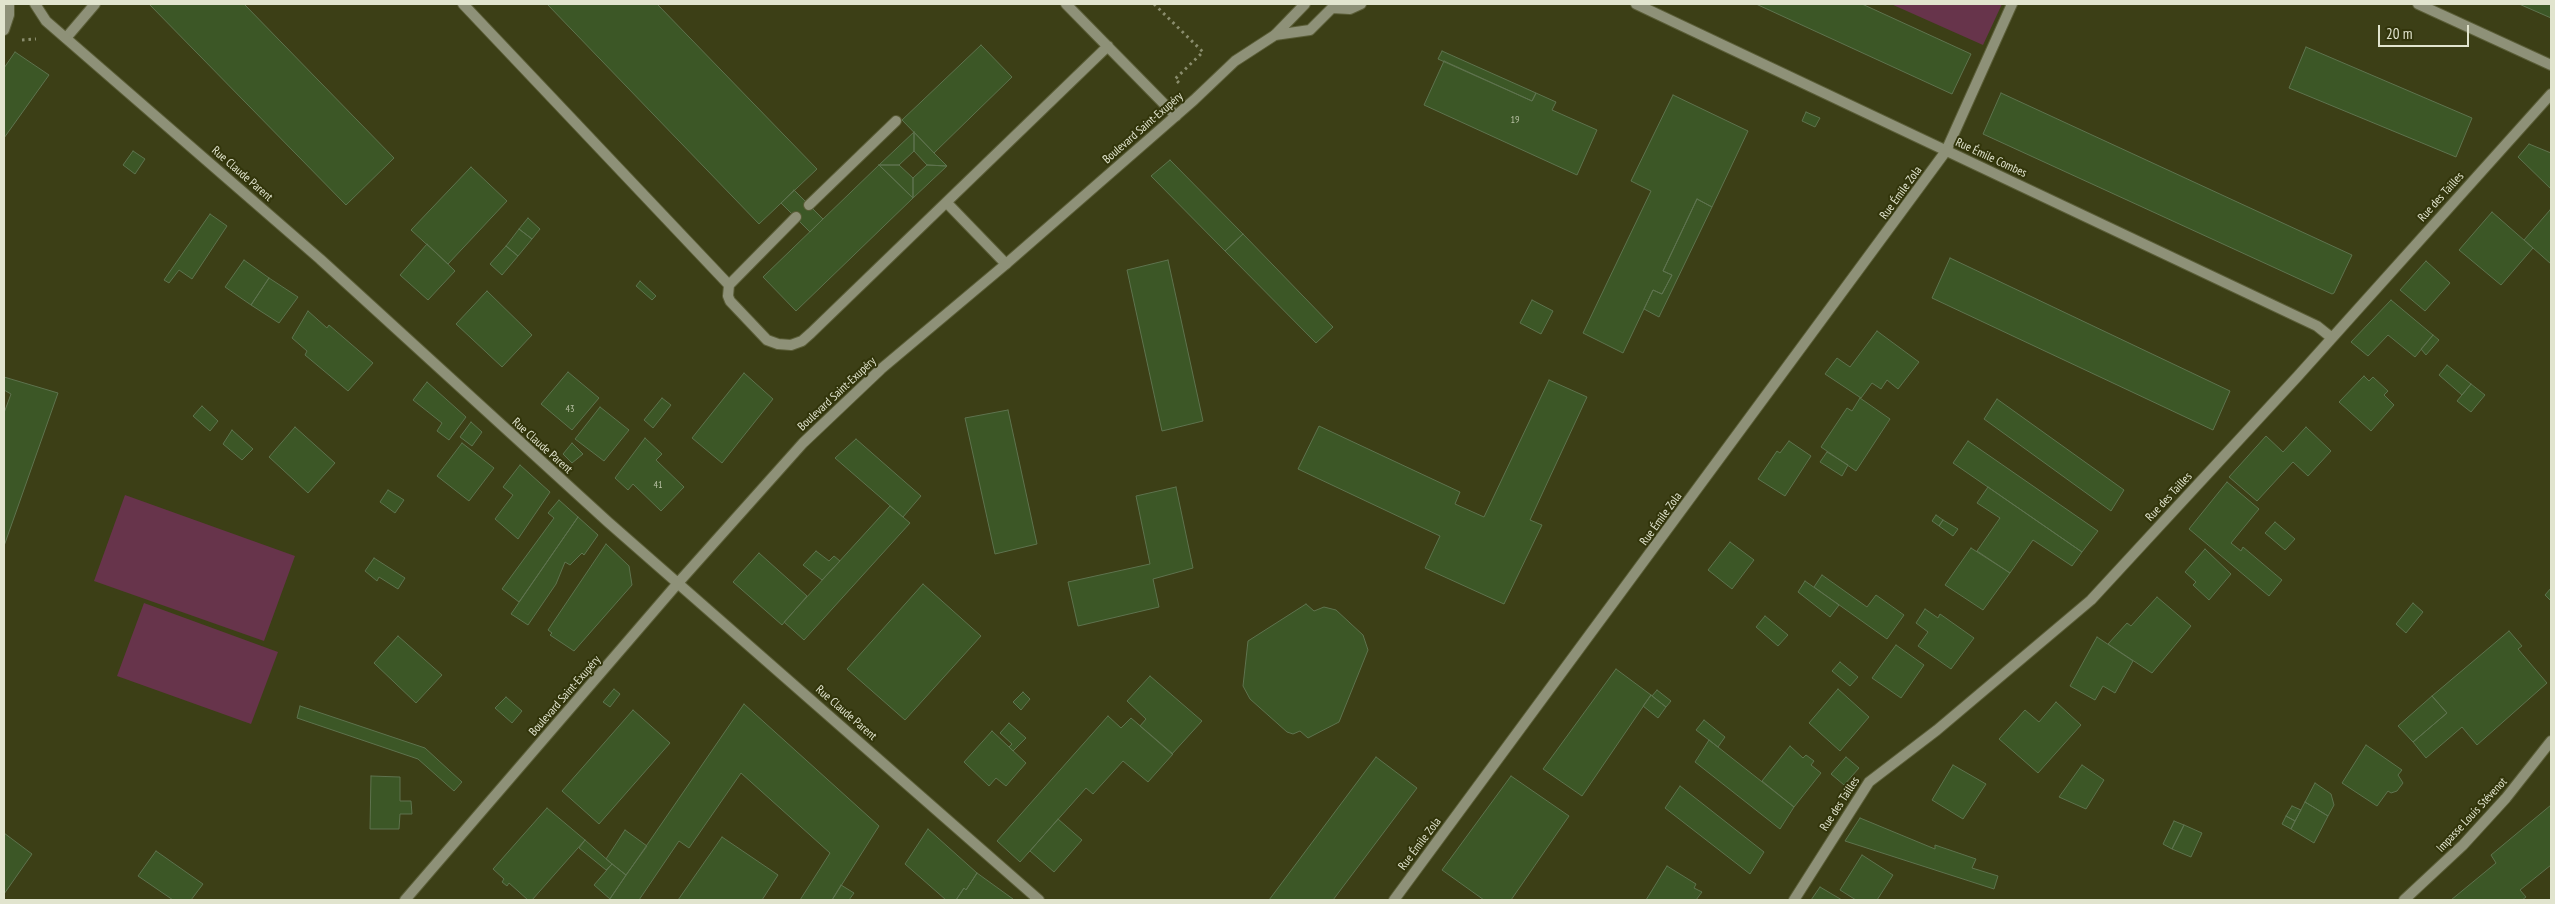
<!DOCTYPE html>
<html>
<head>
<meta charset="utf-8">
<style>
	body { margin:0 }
	#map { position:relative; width:2555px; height:904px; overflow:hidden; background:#3c3f16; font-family:"PT Sans Narrow",sans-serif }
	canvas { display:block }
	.frame { position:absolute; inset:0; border:5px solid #e1e4ce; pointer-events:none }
	.scale { position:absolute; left:2378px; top:25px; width:91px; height:22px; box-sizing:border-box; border:2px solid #e1e4ce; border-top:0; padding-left:6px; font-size:15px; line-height:18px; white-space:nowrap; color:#e1e4ce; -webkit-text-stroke:4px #32350b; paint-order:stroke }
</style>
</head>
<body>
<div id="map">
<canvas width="2555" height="904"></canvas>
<div class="frame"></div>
<div class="scale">20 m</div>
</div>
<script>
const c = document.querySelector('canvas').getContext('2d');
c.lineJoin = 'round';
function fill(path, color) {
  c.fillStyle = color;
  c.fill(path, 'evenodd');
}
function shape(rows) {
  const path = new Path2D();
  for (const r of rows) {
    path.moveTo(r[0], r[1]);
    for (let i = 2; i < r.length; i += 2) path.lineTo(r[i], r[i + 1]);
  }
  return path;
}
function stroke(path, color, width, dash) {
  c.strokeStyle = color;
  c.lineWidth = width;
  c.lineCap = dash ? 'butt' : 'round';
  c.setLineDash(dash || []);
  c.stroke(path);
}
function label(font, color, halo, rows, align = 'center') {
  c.font = font + ' "PT Sans Narrow",sans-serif';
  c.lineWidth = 4;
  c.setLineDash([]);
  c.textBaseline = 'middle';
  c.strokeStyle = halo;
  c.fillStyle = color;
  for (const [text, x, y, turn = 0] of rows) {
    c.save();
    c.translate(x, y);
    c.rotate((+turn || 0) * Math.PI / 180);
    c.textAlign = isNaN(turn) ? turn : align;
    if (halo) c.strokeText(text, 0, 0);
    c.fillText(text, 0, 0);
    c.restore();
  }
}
const green = shape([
	[1891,4,2002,4,1983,45],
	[125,495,295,556,264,641,94,581],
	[144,603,278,652,251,724,117,676]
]);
const building = shape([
	[149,4,244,4,394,158,346,205,149,4],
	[547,4,657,4,817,169,759,224,547,4],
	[1756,4,1862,4,1971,54,1952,94,1756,4],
	[2519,4,2551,4,2551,18,2519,4],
	[981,45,1012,77,934,153,902,120,981,45],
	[2306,47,2472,118,2456,157,2289,88,2306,47],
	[1442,51,1536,93,1532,101,1438,59,1442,51],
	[15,52,49,75,4,138,4,68,15,52],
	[1444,61,1532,101,1536,93,1556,102,1552,110,1597,130,1577,175,1424,105,1444,61],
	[2001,93,2352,255,2334,293,2332,294,1983,134,2001,93],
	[1673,95,1748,131,1712,207,1697,199,1663,271,1672,275,1662,294,1653,290,1623,353,1583,333,1651,191,1631,181,1673,95],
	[1806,112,1820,118,1815,127,1802,121,1806,112],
	[914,132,914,151,899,165,879,165,914,132],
	[914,132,934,153,947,166,927,165,914,151,914,132],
	[2529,144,2551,153,2551,189,2518,157,2529,144],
	[133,151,145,159,135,174,123,165,133,151],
	[1170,160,1243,234,1225,251,1151,176,1170,160],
	[879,165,899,165,913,178,913,198,879,165],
	[879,165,913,198,796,311,763,277,879,165],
	[927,165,947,166,913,198,913,178,927,165],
	[471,167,507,201,448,264,411,230,471,167],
	[794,190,823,219,810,232,781,203,794,190],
	[1697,199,1712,207,1659,317,1644,309,1653,290,1662,294,1672,275,1663,271,1697,199],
	[2550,210,2551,212,2551,264,2524,240,2550,210],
	[2492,212,2533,248,2501,285,2459,250,2492,212],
	[210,214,227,226,192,279,179,270,169,283,164,280,210,214],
	[528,218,540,229,532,239,519,229,528,218],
	[519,229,532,239,518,256,506,246,519,229],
	[1243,234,1333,327,1316,343,1225,251,1243,234],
	[427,244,455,271,428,300,400,275,427,244],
	[506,246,518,256,502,275,490,264,506,246],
	[1950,258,2230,391,2213,430,1932,298,1950,258],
	[244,260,269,278,251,305,225,287,244,260],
	[1168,260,1203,421,1162,431,1127,270,1168,260],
	[2426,261,2450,283,2425,311,2400,290,2426,261],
	[269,278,298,297,279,323,251,305,269,278],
	[640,281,656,296,652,300,636,286,640,281],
	[487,291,532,335,502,367,456,324,487,291],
	[1532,300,1553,311,1541,334,1520,323,1532,300],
	[2391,300,2433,335,2415,357,2388,335,2368,356,2351,342,2391,300],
	[308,311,327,328,329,325,373,363,348,391,305,355,307,351,292,338,308,311],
	[1877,331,1919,362,1898,389,1887,380,1881,389,1872,383,1861,398,1825,374,1837,358,1850,367,1877,331],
	[2433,335,2439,340,2426,355,2421,349,2433,335],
	[2447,365,2471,384,2462,395,2439,375,2447,365],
	[568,372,599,398,572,430,541,404,568,372],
	[744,373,773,399,722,463,692,438,744,373],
	[2364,376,2369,381,2373,377,2388,391,2384,395,2394,405,2371,431,2339,402,2364,376],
	[4,377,58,393,4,546,4,413,11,394,4,390,4,377],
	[1549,380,1587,397,1530,520,1542,525,1504,604,1425,568,1440,536,1298,469,1319,426,1460,492,1455,504,1484,517,1549,380],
	[427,382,466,417,449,440,437,431,442,423,413,400,427,382],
	[2471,384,2485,395,2471,412,2457,401,2471,384],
	[662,398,671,405,653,428,644,420,662,398],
	[1860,398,1890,419,1856,471,1821,447,1847,408,1852,411,1860,398],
	[1997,399,2124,490,2111,511,1984,419,1997,399],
	[202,406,218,421,210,431,193,416,202,406],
	[600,407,629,430,604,461,575,439,600,407],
	[1008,410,1037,544,995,554,965,418,1008,410],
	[471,422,482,432,472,446,460,437,471,422],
	[295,427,335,463,308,493,269,457,295,427],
	[2306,427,2331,451,2308,476,2293,462,2257,501,2229,477,2266,436,2283,452,2306,427],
	[232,430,253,449,242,460,223,444,232,430],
	[645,438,662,454,656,460,684,487,661,511,633,484,628,490,615,478,645,438],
	[856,439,921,496,903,517,835,458,856,439],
	[1789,441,1811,456,1785,496,1758,479,1777,451,1780,453,1789,441],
	[1968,441,2098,531,2082,552,1953,463,1968,441],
	[462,443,494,468,469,501,437,476,462,443],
	[572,443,583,454,572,463,563,454,572,443],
	[1827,452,1848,465,1842,476,1820,462,1827,452],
	[520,465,550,492,518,539,495,519,513,495,503,487,520,465],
	[2227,482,2259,509,2231,543,2241,551,2243,547,2282,580,2269,596,2189,529,2227,482],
	[1176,487,1193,568,1153,579,1159,607,1078,626,1068,582,1150,564,1136,496,1176,487],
	[1988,487,2082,552,2072,566,2033,540,2010,573,1977,551,2000,518,1977,503,1988,487],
	[388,490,404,500,395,513,380,502,388,490],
	[559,500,578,517,519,602,502,589,554,518,548,513,559,500],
	[890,506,910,523,804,640,784,622,890,506],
	[1936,515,1943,520,1939,526,1932,521,1936,515],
	[578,517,598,535,584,555,582,553,570,565,565,562,556,584,528,625,511,614,578,517],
	[1943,520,1958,529,1953,536,1939,526,1943,520],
	[2275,522,2295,539,2285,550,2265,533,2275,522],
	[1730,542,1754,560,1732,589,1708,570,1730,542],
	[606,544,629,566,632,585,574,651,550,635,552,633,548,630,606,544],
	[1971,548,2010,573,1983,610,1945,585,1971,548],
	[2205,549,2231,574,2209,600,2193,585,2196,582,2185,572,2205,549],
	[816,551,829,561,834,556,840,561,822,580,803,565,816,551],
	[759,553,807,596,782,625,733,582,759,553],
	[374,558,405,578,398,589,379,577,377,581,365,571,374,558],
	[1822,575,1867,607,1876,595,1904,615,1887,639,1814,587,1822,575],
	[1805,581,1839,605,1830,617,1798,592,1805,581],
	[923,584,981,636,905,720,847,669,923,584],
	[2551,588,2551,601,2545,595,2551,588],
	[2157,597,2191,626,2152,673,2108,644,2127,623,2131,626,2157,597],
	[2413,603,2423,612,2406,633,2396,624,2413,603],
	[1306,604,1314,611,1324,607,1336,610,1363,635,1368,650,1339,722,1308,738,1300,731,1293,734,1287,732,1250,699,1243,686,1248,641,1306,604],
	[1925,609,1938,618,1940,614,1974,638,1951,669,1918,646,1928,632,1916,623,1925,609],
	[1765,616,1788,635,1778,646,1756,627,1765,616],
	[2509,631,2522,646,2518,649,2547,683,2477,745,2462,727,2426,758,2413,742,2447,713,2432,696,2509,631],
	[398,636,442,675,416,703,374,663,398,636],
	[2097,637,2133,661,2115,693,2103,686,2095,700,2070,686,2097,637],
	[1896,645,1924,665,1901,698,1872,678,1896,645],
	[1840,662,1858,677,1850,686,1832,671,1840,662],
	[1616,669,1651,695,1582,796,1543,769,1616,669],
	[1150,676,1202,721,1172,754,1140,726,1146,719,1127,701,1150,676],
	[614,689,620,694,610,707,603,702,614,689],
	[1838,689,1869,717,1840,751,1809,723,1838,689],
	[1657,690,1671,701,1666,707,1652,696,1657,690],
	[1023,692,1030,699,1021,710,1013,702,1023,692],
	[1651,695,1666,707,1658,718,1643,706,1651,695],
	[2432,696,2447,713,2413,742,2398,726,2432,696],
	[506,697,522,711,512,723,495,708,506,697],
	[2056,702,2081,725,2038,773,1999,739,2025,710,2039,722,2056,702],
	[744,704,879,826,832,900,800,900,830,853,741,773,689,848,679,841,639,900,609,900,744,704],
	[300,706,425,748,462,782,454,791,418,759,297,718,300,706],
	[633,710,670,743,599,824,562,791,633,710],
	[1108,716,1121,728,1131,718,1173,754,1148,782,1123,761,1093,794,1086,788,1020,862,997,841,1108,716],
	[1704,720,1725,737,1718,747,1696,730,1704,720],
	[1009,723,1026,738,1013,751,1009,747,1012,744,1000,733,1009,723],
	[992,731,1026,763,1006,786,996,778,989,786,964,762,992,731],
	[1709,740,1794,807,1780,829,1695,762,1709,740],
	[2366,745,2402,770,2398,775,2403,783,2397,791,2391,793,2388,791,2377,806,2342,783,2366,745],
	[1790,746,1803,758,1806,755,1814,761,1811,765,1821,773,1794,807,1762,781,1790,746],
	[1376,757,1417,788,1333,900,1269,900,1376,757],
	[1846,757,1859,768,1844,785,1831,774,1846,757],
	[1953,765,1986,784,1963,819,1932,800,1953,765],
	[2082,765,2104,780,2086,809,2059,797,2082,765],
	[371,776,400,777,400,801,411,801,412,814,400,814,399,829,370,829,371,776],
	[1511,776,1569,816,1511,900,1484,900,1442,870,1511,776],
	[2315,783,2331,794,2334,805,2328,816,2305,802,2315,783],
	[1680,786,1764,852,1750,874,1665,808,1680,786],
	[2305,802,2328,816,2314,843,2291,829,2305,802],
	[2551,805,2551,865,2520,890,2526,897,2522,900,2451,900,2496,863,2491,855,2551,805],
	[2292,806,2301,810,2295,821,2286,816,2292,806],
	[547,808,585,840,532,900,528,900,509,883,507,886,502,882,504,879,493,869,547,808],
	[2286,816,2295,821,2291,829,2282,824,2286,816],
	[1860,818,1935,849,1935,845,1976,859,1972,868,1998,876,1994,889,1845,841,1860,818],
	[1058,819,1082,840,1054,872,1030,851,1058,819],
	[2174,821,2184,825,2172,849,2163,844,2174,821],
	[2184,825,2202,833,2191,857,2172,849,2184,825],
	[928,829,977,873,966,890,964,888,956,900,946,900,905,864,928,829],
	[625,830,647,846,626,875,606,859,625,830],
	[4,833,32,854,4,894,4,833],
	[722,837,778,875,762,900,678,900,722,837],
	[585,840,612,864,606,870,579,848,585,840],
	[156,851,203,884,191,900,173,900,138,876,156,851],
	[1862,855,1893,875,1877,900,1856,900,1840,890,1862,855],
	[612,864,626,875,610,899,594,885,612,864],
	[1667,866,1696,884,1694,888,1702,892,1696,900,1646,900,1667,866],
	[977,873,1013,899,1012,900,956,900,964,888,966,890,977,873],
	[841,885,854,893,849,900,832,900,841,885],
	[1820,887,1842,900,1811,900,1820,887]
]);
const path = shape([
	[1154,4,1203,52,1175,79,1181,85],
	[22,40,36,39]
]);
const service = shape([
	[463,4,729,285,728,296,730,301,767,340,778,344,791,345,802,341,811,333,1108,46],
	[1066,4,1176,116],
	[1275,35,1305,4],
	[66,38,95,4],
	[1946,151,2012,4],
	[947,203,1006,264],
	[809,205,896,121],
	[729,285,796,217]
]);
const minor = shape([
	[35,4,46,21,320,259,608,522,1039,900],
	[1636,4,2317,326,2332,338],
	[2418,4,2551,65],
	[4,30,9,15,9,4],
	[405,900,678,583,803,443,881,369,1006,264,1194,100,1235,61,1275,35,1310,30,1332,8,1350,9,1361,4],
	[1394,900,1946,151],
	[1794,900,1869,782,1937,730,2091,600,2297,377,2551,94],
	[2404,900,2463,845,2506,798,2551,741]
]);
const numberNames = [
	["19",1515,120],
	["43",570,409],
	["41",658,485]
];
const streetNames = [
	["Boulevard Saint-Exupéry",1143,128,-41],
	["Rue Émile Combes",1991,158,25],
	["Rue Claude Parent",242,174,41],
	["Rue Émile Zola",1901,193,-54],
	["Rue des Tailles",2441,197,-48],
	["Boulevard Saint-Exupéry",837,394,-43],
	["Rue Claude Parent",542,446,42],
	["Rue des Tailles",2169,497,-47],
	["Rue Émile Zola",1661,519,-54],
	["Boulevard Saint-Exupéry",565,696,-49],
	["Rue Claude Parent",846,713,41],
	["Rue des Tailles",1840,804,-57],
	["Impasse Louis Stévenot",2472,815,-47],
	["Rue Émile Zola",1420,844,-53]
];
fill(green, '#67344b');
fill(building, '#3c5726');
stroke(building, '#5e734e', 1);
stroke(service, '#5a5d37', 12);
stroke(minor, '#5a5d37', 12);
stroke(path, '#8a8d6d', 3, [2.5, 4]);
stroke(service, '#8e9178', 10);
stroke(minor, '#8e9178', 10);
label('10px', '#b8c1a4', null, numberNames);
label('12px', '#e1e4ce', '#32350b', streetNames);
</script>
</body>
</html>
